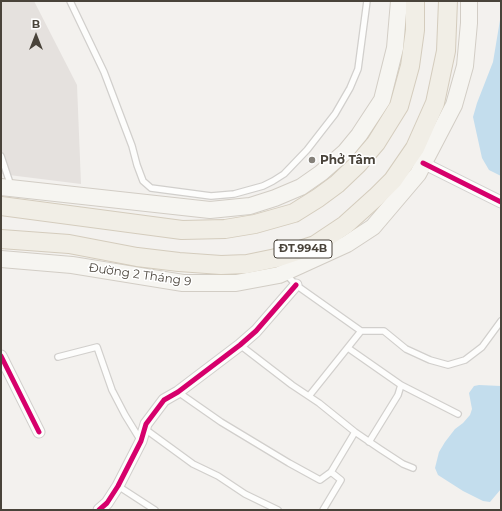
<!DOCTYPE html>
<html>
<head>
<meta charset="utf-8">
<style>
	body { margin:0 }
	#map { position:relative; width:502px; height:511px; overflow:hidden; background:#f3f1ee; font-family:Montserrat,sans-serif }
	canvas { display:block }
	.frame { position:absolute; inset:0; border:2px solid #49433a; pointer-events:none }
	.north { position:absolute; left:16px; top:16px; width:40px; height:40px; -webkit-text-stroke:3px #fff; paint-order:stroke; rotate:0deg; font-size:11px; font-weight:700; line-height:16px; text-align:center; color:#49433a }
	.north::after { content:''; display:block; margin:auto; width:14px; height:18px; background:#49433a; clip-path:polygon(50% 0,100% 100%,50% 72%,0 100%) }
</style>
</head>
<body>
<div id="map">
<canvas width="502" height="511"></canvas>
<div class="frame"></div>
<div class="north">B</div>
</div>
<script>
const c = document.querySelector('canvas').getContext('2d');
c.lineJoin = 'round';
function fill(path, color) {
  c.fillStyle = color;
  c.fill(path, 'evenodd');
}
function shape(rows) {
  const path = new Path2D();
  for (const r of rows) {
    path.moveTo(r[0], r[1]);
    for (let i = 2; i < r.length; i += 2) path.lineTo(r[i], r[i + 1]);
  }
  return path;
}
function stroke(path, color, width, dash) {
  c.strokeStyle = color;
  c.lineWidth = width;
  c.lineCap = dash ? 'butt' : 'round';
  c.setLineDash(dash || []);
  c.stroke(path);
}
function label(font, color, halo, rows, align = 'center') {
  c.font = font + ' Montserrat,sans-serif';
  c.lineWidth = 3;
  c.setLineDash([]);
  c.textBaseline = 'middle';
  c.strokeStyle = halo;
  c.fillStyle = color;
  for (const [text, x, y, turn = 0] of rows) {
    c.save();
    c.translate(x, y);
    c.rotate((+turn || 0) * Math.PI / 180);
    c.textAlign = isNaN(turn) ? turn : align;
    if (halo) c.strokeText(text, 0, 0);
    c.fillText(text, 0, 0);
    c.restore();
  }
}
const industrial = shape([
	[1,1,34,1,77,85,81,184,1,174]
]);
const water = shape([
	[501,14,501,176,489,170,482,158,473,117,477,103,493,62],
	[479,385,501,386,501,489,490,502,483,501,463,491,438,475,435,468,439,452,445,442,455,429,463,423,470,415,472,409,469,393,474,386]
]);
const lane = shape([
	[70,1,104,72,132,146,137,165,143,181,151,188,211,196,234,194,263,186,273,181,284,174,307,150,335,114,350,88,358,69,367,1],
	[1,156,11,186],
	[286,274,296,285,361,331,384,331,406,349,430,360,448,365,465,360,482,347,501,321],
	[240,345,292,385,319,403,355,432,380,449,403,464,413,468],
	[348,348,401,385,458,414],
	[58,357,97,347,112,390,125,415,141,441],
	[178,392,221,422,289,463,320,480,331,472,341,480,323,510],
	[309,396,361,331],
	[145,429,193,464,218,476,245,494,278,510],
	[369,442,398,395,401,385],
	[331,472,355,432],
	[118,486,155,510]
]);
const street = shape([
	[423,163,501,202],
	[1,356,39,432],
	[99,510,107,503,118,486,141,441,146,424,164,400,178,392,240,345,256,331,296,285]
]);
const secondary = shape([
	[1,187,210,210,250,206,275,198,301,187,321,173,345,152,359,135,382,100,395,48,399,1],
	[1,259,72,265,183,283,236,283,279,275,347,244,373,227,418,174,454,105,465,66,469,23,469,1]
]);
const primary = shape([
	[1,206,182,230,225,229,255,224,294,213,318,198,337,184,358,164,376,143,399,106,410,66,415,30,415,1],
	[1,239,69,244,137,257,179,262,221,265,247,264,276,258,315,245,345,225,376,197,393,180,415,148,435,103,446,51,448,1]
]);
const cycleway = shape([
	[423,163,501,202],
	[1,356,39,432],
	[99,510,107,503,118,486,141,441,146,424,164,400,178,392,240,345,256,331,296,285]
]);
const markers = [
	[312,160,4,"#848079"]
];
const shields = [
	[303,249,58]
];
const shieldNames = [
	["ĐT.994B",303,249]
];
const poiNames = [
	["Phở Tâm",320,160]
];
const streetNames = [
	["Đường 2 Tháng 9",140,275,8]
];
fill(industrial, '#e5e1de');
fill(water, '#c3dded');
stroke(lane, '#d1cfcc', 8);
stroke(street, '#d1cfcc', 13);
stroke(secondary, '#d2cdc5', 18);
stroke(primary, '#d4ccbd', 20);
stroke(lane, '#fdfdfc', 5.5);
stroke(street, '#fdfdfc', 11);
stroke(secondary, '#f6f5f1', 16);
stroke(primary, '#f1eee6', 18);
stroke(cycleway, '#d6006c', 5);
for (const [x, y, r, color] of markers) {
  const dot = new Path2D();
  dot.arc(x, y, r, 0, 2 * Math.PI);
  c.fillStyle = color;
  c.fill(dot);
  stroke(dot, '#fff', 1.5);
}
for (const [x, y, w] of shields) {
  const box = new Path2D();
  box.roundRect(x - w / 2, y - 9, w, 18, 3);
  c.fillStyle = '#fff';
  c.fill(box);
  stroke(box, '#49433a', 1);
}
label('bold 11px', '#49433a', null, shieldNames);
label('bold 12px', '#49433a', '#fff', poiNames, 'left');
label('12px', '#49433a', '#fff', streetNames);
</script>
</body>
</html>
